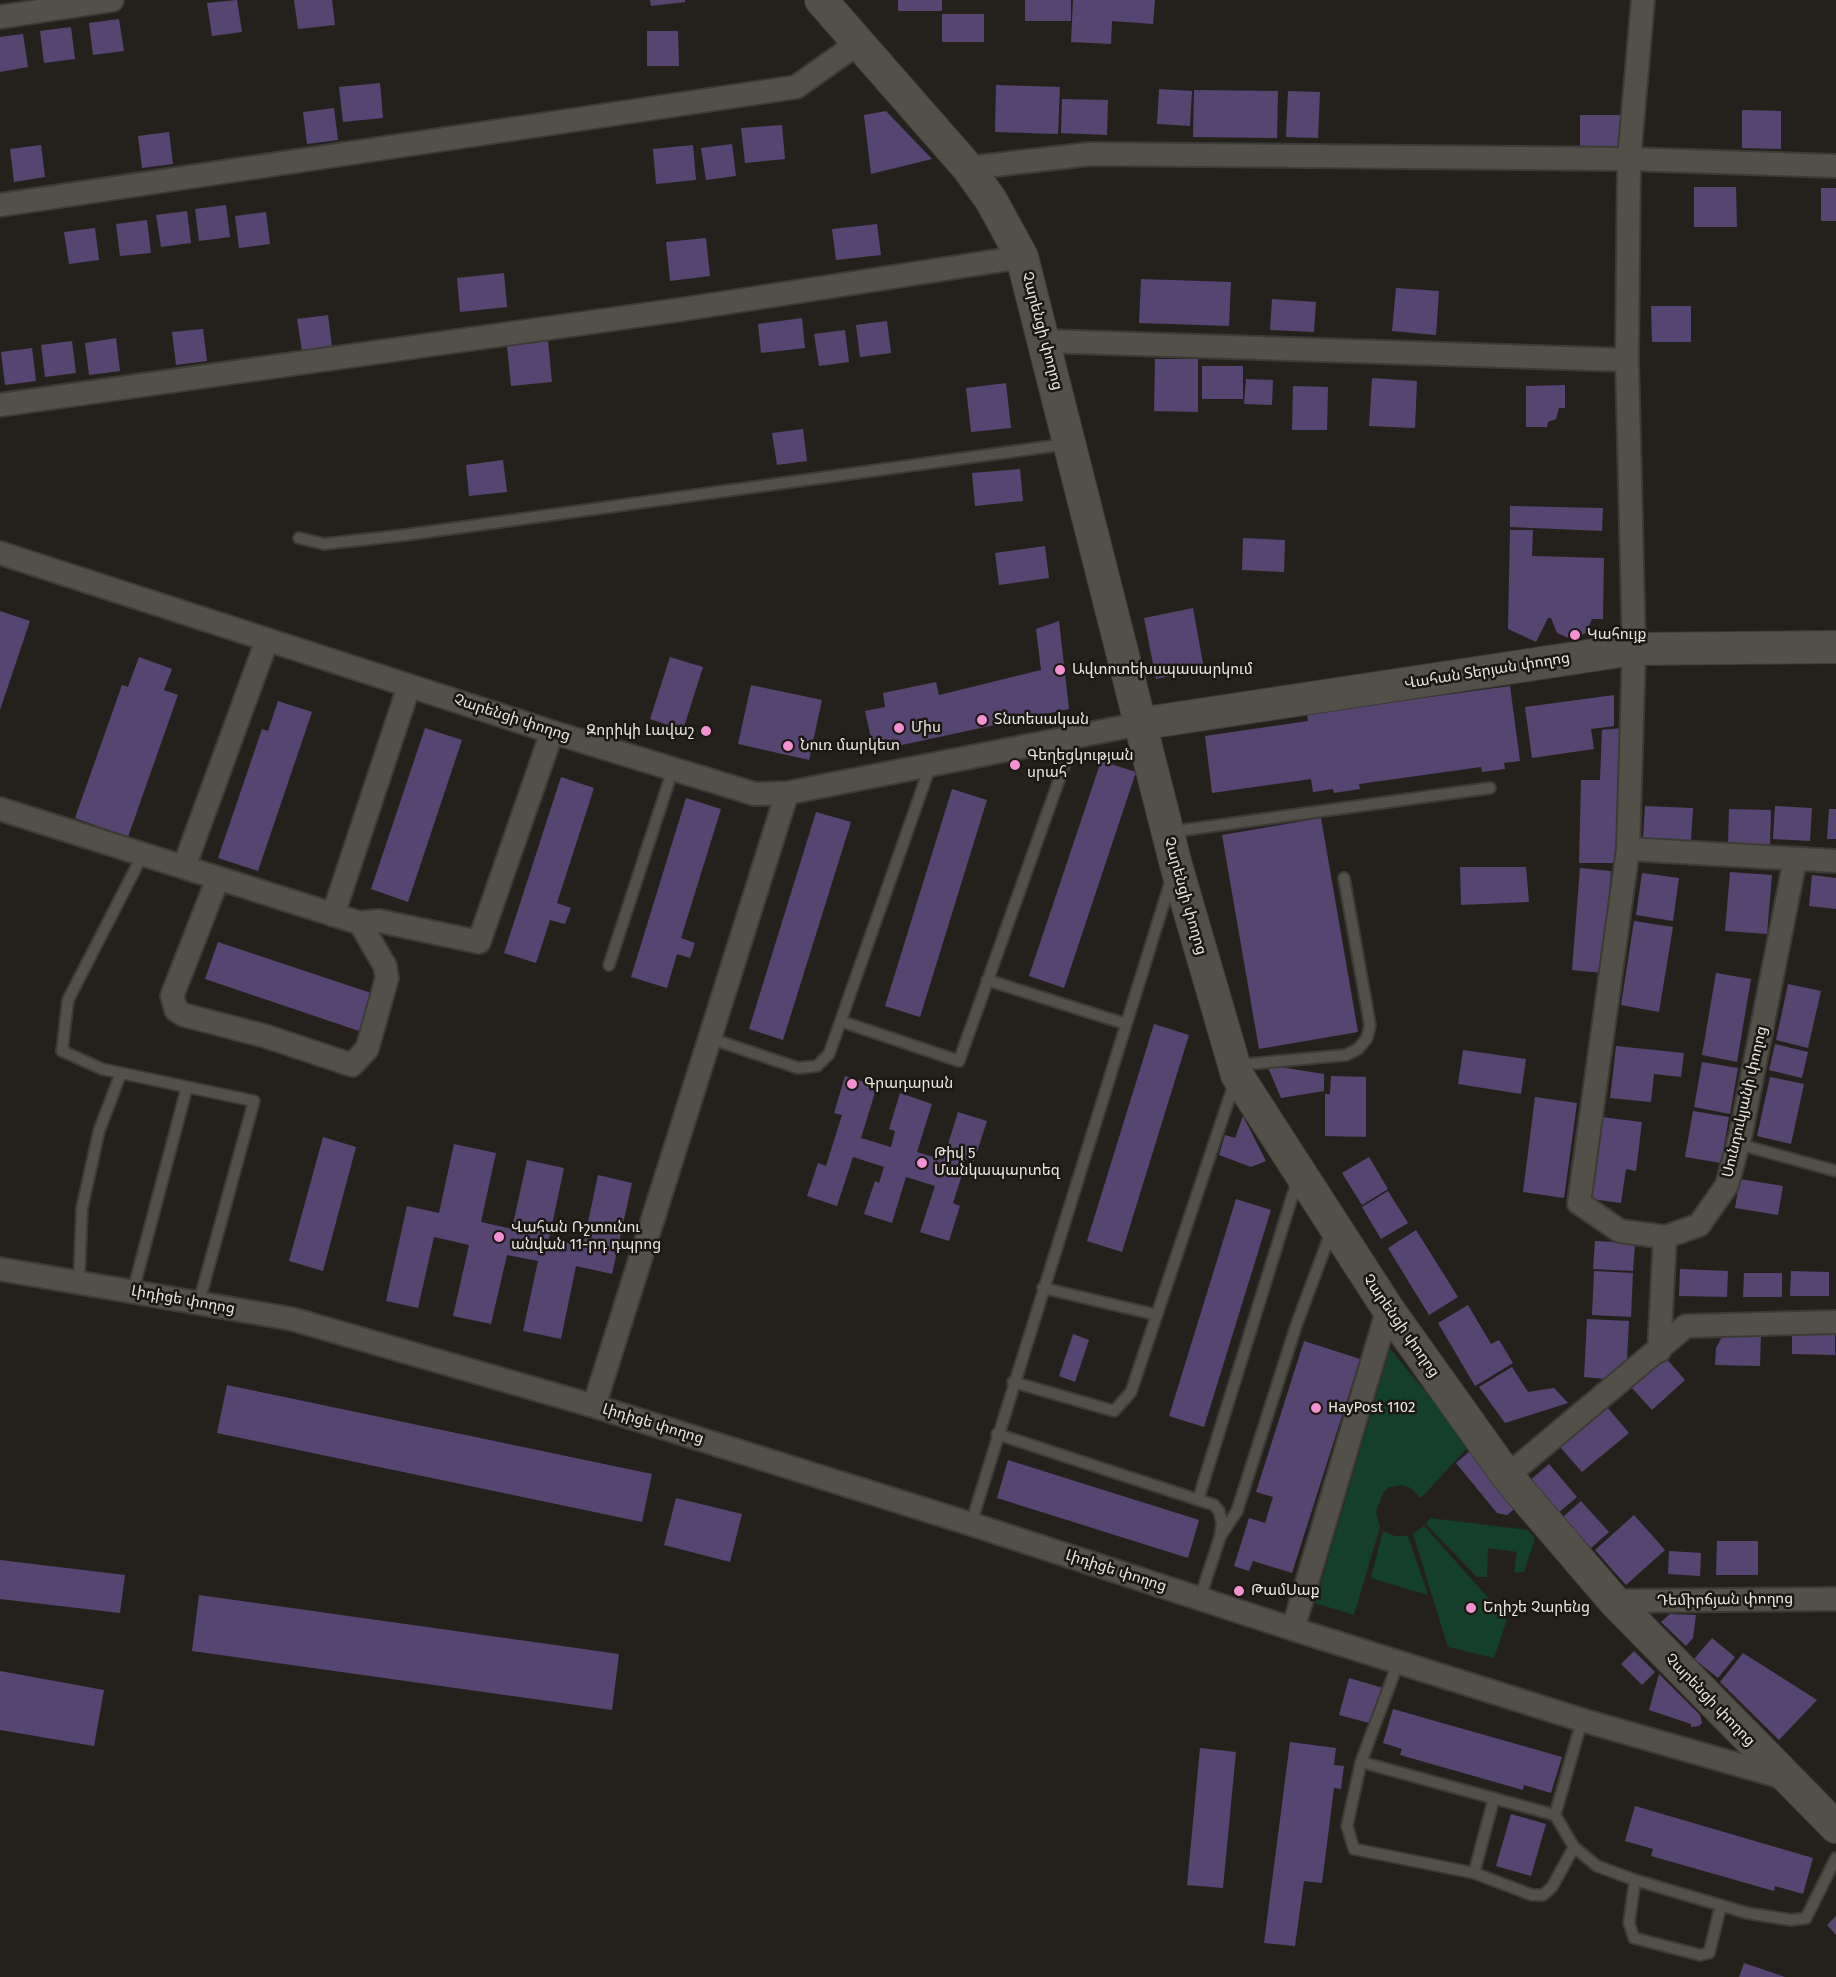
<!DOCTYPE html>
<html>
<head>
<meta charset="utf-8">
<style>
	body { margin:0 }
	canvas { display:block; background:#24211c }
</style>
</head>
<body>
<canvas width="1836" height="1977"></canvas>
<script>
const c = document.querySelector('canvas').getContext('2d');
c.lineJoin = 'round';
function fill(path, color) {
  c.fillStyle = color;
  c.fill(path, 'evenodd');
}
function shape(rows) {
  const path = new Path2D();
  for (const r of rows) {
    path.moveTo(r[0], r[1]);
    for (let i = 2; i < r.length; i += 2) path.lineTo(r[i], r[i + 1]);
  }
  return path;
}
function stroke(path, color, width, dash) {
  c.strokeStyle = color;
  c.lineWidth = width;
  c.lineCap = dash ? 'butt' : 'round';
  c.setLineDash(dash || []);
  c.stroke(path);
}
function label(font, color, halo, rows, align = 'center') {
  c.font = font + ' "Fira Sans","Noto Sans Armenian",sans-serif';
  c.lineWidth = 5;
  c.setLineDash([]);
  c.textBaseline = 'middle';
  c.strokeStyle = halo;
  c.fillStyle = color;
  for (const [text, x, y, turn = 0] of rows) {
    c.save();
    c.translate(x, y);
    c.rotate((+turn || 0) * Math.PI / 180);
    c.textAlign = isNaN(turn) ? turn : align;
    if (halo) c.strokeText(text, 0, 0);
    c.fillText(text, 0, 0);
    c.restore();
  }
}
const green = shape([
	[1390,1349,1470,1445,1421,1498,1409,1487,1402,1485,1389,1487,1383,1493,1376,1512,1380,1527,1354,1615,1315,1603],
	[1430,1518,1528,1530,1535,1538,1524,1572,1514,1573,1517,1552,1488,1548,1487,1577,1477,1577,1426,1524],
	[1424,1526,1507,1619,1494,1658,1448,1647,1413,1534],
	[1383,1531,1395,1536,1408,1536,1428,1595,1371,1578]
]);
const building = shape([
	[237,0,242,32,212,36,207,3],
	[294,0,332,0,335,25,298,29],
	[650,0,685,0,685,2,651,6],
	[898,0,942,0,942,11,898,11],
	[1025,0,1071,0,1071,21,1025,21],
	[1073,0,1155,0,1153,24,1112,21,1111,44,1071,42],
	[942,14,984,14,984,42,942,42],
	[119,19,124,51,93,55,89,23],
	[71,27,75,59,44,63,40,31],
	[647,31,678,31,679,66,647,66],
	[23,34,28,67,0,72,0,37],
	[380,83,383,118,343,122,339,87],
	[996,85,1060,87,1058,134,995,132],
	[1159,89,1192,91,1190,126,1157,124],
	[1194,90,1278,91,1277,138,1193,137],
	[1288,91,1320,92,1318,138,1286,137],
	[1062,99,1108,100,1107,135,1061,133],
	[334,108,338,140,307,144,303,112],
	[1742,110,1781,111,1781,149,1742,148],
	[886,111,932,159,871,174,864,115],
	[1580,115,1622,115,1622,147,1580,147],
	[782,125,785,159,745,163,741,128],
	[169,132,173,164,142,168,138,136],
	[732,144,736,176,706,180,701,148],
	[41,145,45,177,14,182,10,149],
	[693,145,696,180,656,184,653,149],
	[1694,187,1736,187,1737,227,1694,227],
	[1821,188,1836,188,1836,221,1821,221],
	[226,205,230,237,199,241,195,209],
	[187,211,191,243,161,247,156,215],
	[266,212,270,244,239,248,235,216],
	[147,220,151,253,120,256,116,224],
	[877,224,881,255,836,260,832,229],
	[95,228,99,260,69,264,64,232],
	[706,238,710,276,670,281,666,242],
	[504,273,507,307,460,312,457,278],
	[1141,279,1231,282,1229,326,1139,323],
	[1396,288,1439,291,1436,335,1392,331],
	[1272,299,1316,302,1314,332,1270,330],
	[1651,306,1691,306,1691,342,1652,342],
	[328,315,332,347,302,351,297,319],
	[802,318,805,348,761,353,758,324],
	[887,321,891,353,860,357,856,325],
	[203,329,207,361,176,365,172,332],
	[845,330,849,362,819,366,814,334],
	[116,338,120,371,89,375,85,343],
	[72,341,76,373,45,377,41,345],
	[548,341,552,382,511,386,507,346],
	[32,348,36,381,5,385,1,352],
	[1155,359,1198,359,1198,412,1154,411],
	[1202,366,1243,366,1243,399,1202,399],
	[1372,378,1417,381,1415,428,1369,426],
	[1246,379,1273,380,1272,405,1244,404],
	[1006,383,1011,428,971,432,966,388],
	[1565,385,1565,408,1559,408,1556,419,1548,422,1547,427,1526,427,1526,386],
	[1293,386,1328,387,1327,430,1292,430],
	[803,429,807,461,777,465,772,433],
	[503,460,507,492,469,496,466,465],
	[1020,469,1023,501,975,506,972,473],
	[1510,506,1603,508,1602,531,1510,527],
	[1510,530,1533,530,1532,556,1604,558,1603,619,1592,619,1586,633,1571,639,1557,633,1551,618,1548,618,1536,642,1508,629],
	[1243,538,1285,540,1284,572,1242,570],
	[1045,546,1049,578,999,585,995,553],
	[1193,608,1204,669,1156,679,1144,618],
	[0,611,30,621,0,710],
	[1059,621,1069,709,874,751,865,711,885,707,883,693,936,682,939,695,1041,670,1036,629],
	[139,657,172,669,164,690,178,695,128,837,75,818,122,685,128,687],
	[670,657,703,667,683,730,650,719],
	[751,685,822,700,809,760,738,744],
	[1510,686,1520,761,1504,763,1505,769,1482,772,1481,767,1359,784,1360,789,1334,793,1333,789,1313,792,1311,779,1212,793,1205,736,1308,721,1307,714],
	[1614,695,1614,726,1591,729,1594,749,1532,758,1525,707],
	[278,701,312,712,258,871,218,858,262,729,268,731],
	[425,728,462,740,408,902,371,889],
	[1622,728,1616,863,1579,863,1581,780,1600,780,1602,730],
	[1101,761,1136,772,1064,988,1029,976],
	[561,777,594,788,557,903,571,908,565,924,550,920,536,963,504,953],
	[952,789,987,800,920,1017,885,1006],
	[686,798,721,809,681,938,695,943,690,958,677,954,667,988,631,977],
	[1645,806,1693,808,1691,841,1643,838],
	[1775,806,1812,808,1810,841,1773,839],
	[1729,809,1771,810,1770,845,1728,843],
	[1829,809,1836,809,1836,839,1827,839],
	[816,812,851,822,783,1040,749,1029],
	[1321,818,1358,1032,1259,1049,1222,835],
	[1460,867,1526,867,1529,902,1461,905],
	[1580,868,1611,871,1603,973,1572,970],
	[1730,872,1772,875,1767,934,1725,931],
	[1642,873,1679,878,1673,921,1636,915],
	[1812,875,1836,878,1836,909,1809,906],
	[1634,921,1673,927,1659,1012,1621,1005],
	[218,942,377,995,365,1033,205,979],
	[1716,973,1751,979,1737,1062,1702,1055],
	[1788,984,1821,991,1808,1048,1776,1040],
	[1154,1024,1189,1035,1122,1252,1087,1241],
	[1775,1044,1808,1052,1802,1078,1769,1070],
	[1616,1046,1684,1053,1681,1077,1654,1074,1651,1102,1610,1098],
	[1463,1050,1526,1059,1521,1094,1458,1084],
	[1702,1062,1738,1068,1730,1114,1694,1107],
	[1267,1065,1324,1074,1324,1091,1281,1098],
	[845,1076,877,1086,861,1138,891,1147,895,1131,889,1129,900,1093,932,1104,917,1152,943,1160,958,1112,987,1121,974,1161,967,1159,953,1203,960,1206,949,1241,920,1232,935,1186,906,1177,892,1223,864,1214,875,1181,879,1183,884,1167,853,1157,837,1206,807,1196,818,1163,826,1166,842,1115,834,1113],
	[1331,1076,1366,1077,1366,1137,1325,1136,1325,1094,1330,1094],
	[1770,1077,1804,1084,1791,1144,1757,1136],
	[1535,1097,1577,1103,1564,1198,1523,1192],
	[1693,1111,1729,1117,1721,1163,1685,1157],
	[1243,1116,1266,1161,1251,1167,1219,1155,1225,1135,1235,1138],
	[1601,1117,1642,1122,1636,1171,1626,1169,1621,1203,1591,1199],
	[323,1137,356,1147,323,1271,289,1261],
	[454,1144,496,1153,481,1222,512,1229,527,1160,564,1168,549,1239,583,1246,598,1175,632,1183,612,1274,576,1266,561,1339,523,1331,538,1261,507,1255,491,1324,453,1316,469,1245,434,1237,418,1308,386,1301,407,1206,439,1213],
	[1369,1157,1388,1189,1362,1205,1342,1173],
	[1740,1179,1783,1186,1778,1215,1735,1208],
	[1388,1191,1408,1223,1381,1239,1362,1207],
	[1236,1199,1271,1210,1204,1427,1169,1416],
	[1416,1230,1458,1297,1429,1315,1388,1248],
	[1595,1241,1635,1243,1633,1271,1593,1269],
	[1680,1269,1728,1271,1727,1297,1679,1296],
	[1594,1271,1633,1273,1631,1317,1592,1315],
	[1791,1271,1829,1272,1829,1296,1790,1296],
	[1744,1273,1782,1273,1782,1297,1743,1297],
	[1468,1305,1491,1344,1499,1340,1513,1363,1475,1386,1438,1323],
	[1587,1319,1629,1321,1627,1359,1605,1379,1584,1377],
	[1792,1326,1835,1327,1835,1355,1792,1354],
	[1724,1333,1761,1334,1760,1366,1715,1365,1716,1348],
	[1073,1334,1089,1340,1075,1382,1059,1376],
	[1304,1341,1360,1359,1292,1573,1253,1561,1249,1571,1234,1566,1249,1518,1265,1523,1273,1497,1256,1492],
	[1665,1357,1685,1380,1652,1410,1632,1388],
	[1512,1367,1528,1392,1554,1388,1568,1403,1505,1423,1479,1387],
	[227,1385,652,1474,642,1522,217,1433],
	[1607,1407,1629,1433,1582,1472,1560,1447],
	[1470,1451,1517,1507,1507,1515,1497,1513,1456,1463],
	[1008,1460,1199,1520,1188,1558,997,1498],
	[1549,1464,1577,1497,1556,1515,1528,1482],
	[676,1498,742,1514,730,1562,664,1545],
	[1581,1501,1609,1532,1591,1548,1563,1517],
	[1634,1515,1665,1550,1626,1585,1595,1550],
	[1717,1541,1758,1541,1758,1575,1716,1575],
	[1669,1551,1701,1553,1700,1576,1668,1574],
	[0,1560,125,1575,120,1613,0,1599],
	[199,1595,619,1654,612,1710,192,1651],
	[1670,1614,1696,1615,1693,1638,1686,1646,1661,1622],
	[1712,1638,1735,1657,1718,1678,1694,1659],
	[1634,1651,1655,1672,1642,1685,1621,1664],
	[1743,1653,1817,1700,1779,1740,1720,1682],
	[0,1671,104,1690,94,1746,0,1730],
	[1659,1674,1700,1715,1702,1723,1699,1726,1691,1727,1691,1724,1649,1710],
	[1349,1678,1383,1688,1373,1724,1339,1715],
	[1393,1709,1562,1757,1551,1793,1524,1785,1523,1790,1400,1755,1402,1749,1383,1743],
	[1290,1742,1336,1748,1334,1765,1344,1766,1341,1789,1334,1788,1322,1883,1304,1881,1295,1946,1264,1943],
	[1200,1748,1236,1752,1223,1888,1187,1885],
	[1635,1806,1813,1858,1803,1894,1775,1886,1774,1891,1651,1856,1653,1849,1625,1841],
	[1511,1814,1546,1824,1531,1876,1496,1866],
	[1836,1916,1836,1935,1827,1925],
	[1744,1963,1785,1977,1739,1977]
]);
const lane = shape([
	[299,538,324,544,405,535,1067,444],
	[1169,832,1490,788],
	[143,854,68,1000,62,1051,102,1069,254,1101,199,1302],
	[609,965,673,769],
	[987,980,1126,1024],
	[843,1022,959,1061,1074,738],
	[709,1038,798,1068,817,1066,829,1054,931,764],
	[1237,1065,1346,1055,1358,1049,1367,1038,1370,1025,1344,878],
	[1738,1144,1836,1171],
	[79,1282,82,1208,99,1131,121,1073],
	[1043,1288,1157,1315],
	[133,1291,187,1087],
	[1013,1382,1114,1411,1131,1392,1235,1081],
	[997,1434,1214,1505,1219,1511,1222,1523,1220,1537,1200,1598],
	[1198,1500,1298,1178],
	[971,1524,1171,880],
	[1220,1537,1237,1511,1296,1326,1331,1232],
	[1398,1663,1361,1762,1347,1826,1354,1849,1474,1873,1494,1798],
	[1361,1762,1555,1815,1582,1720],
	[1555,1815,1574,1847,1597,1866,1635,1880,1747,1913,1791,1920,1806,1918,1836,1858],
	[1474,1873,1532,1895,1543,1895,1552,1887,1574,1847],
	[1635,1880,1629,1923,1634,1938,1700,1955,1709,1953,1721,1905]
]);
const street = shape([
	[1643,0,1629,159,1627,360,1634,649,1628,849,1579,1203,1620,1231,1665,1237],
	[0,17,112,0],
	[968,168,1090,154,1629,159,1836,166],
	[0,205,796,87,857,44],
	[1045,341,1627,360],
	[0,405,678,310,1022,257],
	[0,553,552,732,755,794,787,793,1139,724],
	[0,809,360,923,379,921,479,942,552,732],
	[1628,849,1836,861],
	[184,867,267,640],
	[218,878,172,996,176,1010,184,1015,265,1036,352,1065,367,1049,387,978,385,966,360,923],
	[333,915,409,686],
	[0,1269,292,1319,594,1406,971,1524,1293,1629],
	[1388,1309,1293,1629,1582,1720,1785,1778],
	[1659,1351,1665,1237,1699,1225,1727,1185,1741,1133,1795,860],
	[594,1406,787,793],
	[1507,1476,1686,1326,1836,1322],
	[1614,1601,1836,1599]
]);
const secondary = shape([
	[821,0,968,168,991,200,1022,257,1176,865,1237,1075,1388,1309,1507,1476,1614,1601,1836,1827],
	[1139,724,1634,649,1836,647]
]);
const markers = [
	[1575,635,6,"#f491d3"],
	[1060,670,6,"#f491d3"],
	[982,720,6,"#f491d3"],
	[899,728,6,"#f491d3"],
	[706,731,6,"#f491d3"],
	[788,746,6,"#f491d3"],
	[1015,765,6,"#f491d3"],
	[852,1084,6,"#f491d3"],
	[922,1163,6,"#f491d3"],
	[499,1237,6,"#f491d3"],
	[1316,1408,6,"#f491d3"],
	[1239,1591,6,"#f491d3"],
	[1471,1608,6,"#f491d3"]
];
const streetNames = [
	["Չարենցի փողոց",1042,331,75],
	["Վահան Տերյան փողոց",1487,671,-9],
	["Չարենցի փողոց",512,718,18],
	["Չարենցի փողոց",1185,896,74],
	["Սունդուկյանի փողոց",1745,1102,-77],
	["Լիդիցե փողոց",183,1300,10],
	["Չարենցի փողոց",1401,1326,55],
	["Լիդիցե փողոց",653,1424,17],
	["Լիդիցե փողոց",1116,1571,18],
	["Դեմիրճյան փողոց",1725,1600,-1],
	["Չարենցի փողոց",1710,1700,46]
];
const poiNames = [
	["Կահույք",1587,635],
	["Ավտոտեխսպասարկում",1072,670],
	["Տնտեսական",994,720],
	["Միս",911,728],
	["Զորիկի Լավաշ",694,731,"right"],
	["Նուռ մարկետ",800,746],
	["Գեղեցկության",1027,756],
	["սրահ",1027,773],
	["Գրադարան",864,1084],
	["Թիվ 5",934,1154],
	["Մանկապարտեզ",934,1171],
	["Վահան Ռշտունու",511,1228],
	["անվան 11-րդ դպրոց",511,1245],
	["HayPost 1102",1328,1408],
	["ԹամՍաք",1251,1591],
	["Եղիշե Չարենց",1483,1608]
];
fill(green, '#143f28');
fill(building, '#564570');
stroke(lane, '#3d3b36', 14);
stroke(street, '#3d3b36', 26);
stroke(secondary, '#3d3b36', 34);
stroke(lane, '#534f49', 10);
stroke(street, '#534f49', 22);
stroke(secondary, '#534f49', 32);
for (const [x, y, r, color] of markers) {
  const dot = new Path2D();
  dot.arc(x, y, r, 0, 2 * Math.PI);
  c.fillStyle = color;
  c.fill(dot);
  stroke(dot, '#1b1813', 2);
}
label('15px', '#e8e6e2', '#1b1813', streetNames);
label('15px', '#e8e6e2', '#1b1813', poiNames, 'left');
</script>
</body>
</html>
